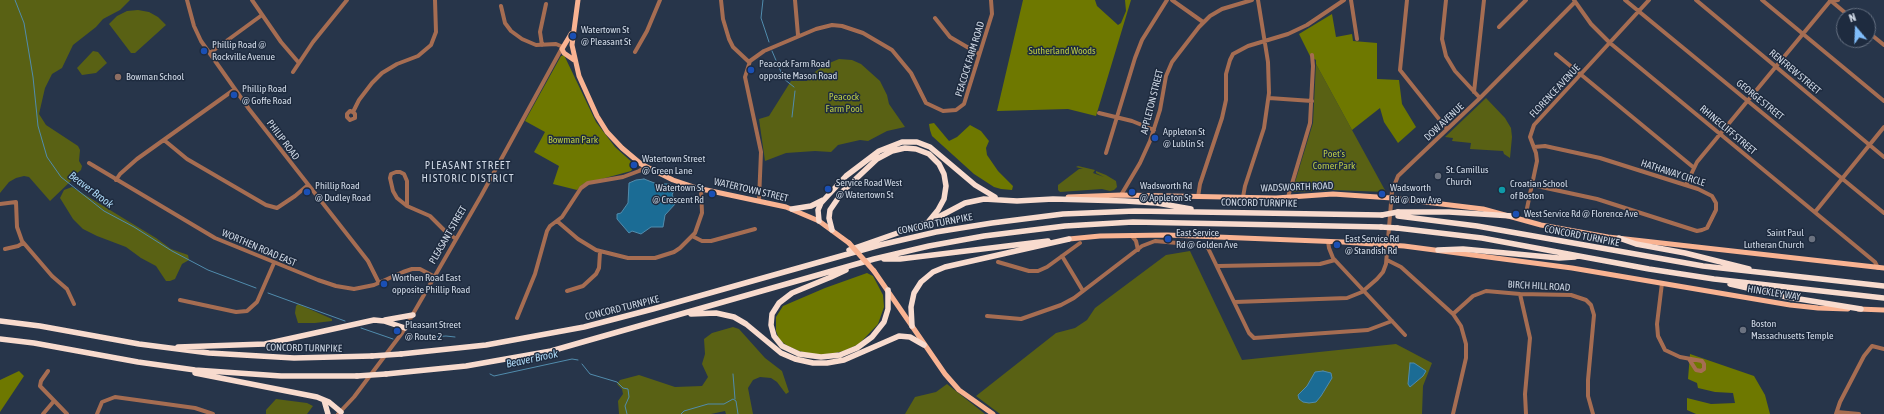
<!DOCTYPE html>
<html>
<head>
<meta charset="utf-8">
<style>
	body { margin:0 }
	#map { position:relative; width:1884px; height:414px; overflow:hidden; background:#27354a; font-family:"Asap Condensed",sans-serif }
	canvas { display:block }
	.north { position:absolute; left:1836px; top:8px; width:40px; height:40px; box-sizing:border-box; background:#1e2b3f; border:1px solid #657081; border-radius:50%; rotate:341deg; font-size:11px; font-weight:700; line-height:16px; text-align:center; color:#cfd8e5 }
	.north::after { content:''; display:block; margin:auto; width:14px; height:18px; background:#80bdfa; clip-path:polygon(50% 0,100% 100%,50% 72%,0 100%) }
</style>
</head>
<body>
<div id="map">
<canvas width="1884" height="414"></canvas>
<div class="north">N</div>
</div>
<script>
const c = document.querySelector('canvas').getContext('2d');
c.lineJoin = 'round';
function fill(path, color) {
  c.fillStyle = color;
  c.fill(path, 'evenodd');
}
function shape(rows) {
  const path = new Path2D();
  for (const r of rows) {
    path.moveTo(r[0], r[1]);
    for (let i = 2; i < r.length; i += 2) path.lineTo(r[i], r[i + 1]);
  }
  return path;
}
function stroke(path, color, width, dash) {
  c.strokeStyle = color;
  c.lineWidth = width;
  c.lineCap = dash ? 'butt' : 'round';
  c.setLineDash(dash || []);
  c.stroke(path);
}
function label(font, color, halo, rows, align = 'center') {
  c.font = font + ' "Asap Condensed",sans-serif';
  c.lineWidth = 3;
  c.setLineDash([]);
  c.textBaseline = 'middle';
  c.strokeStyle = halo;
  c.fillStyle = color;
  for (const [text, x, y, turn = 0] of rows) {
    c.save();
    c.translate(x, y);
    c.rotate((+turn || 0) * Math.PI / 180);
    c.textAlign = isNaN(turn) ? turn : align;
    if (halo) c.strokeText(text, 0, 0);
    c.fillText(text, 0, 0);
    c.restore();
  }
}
const green = shape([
	[0,0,130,0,120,10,103,19,96,27,73,45,62,68,52,74,45,88,39,114,46,125,78,146,80,150,79,161,82,166,81,170,72,177,73,179,50,201,29,177,24,176,16,178,9,182,0,193],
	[138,10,149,12,158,17,166,25,135,53,131,53,109,24,117,16,127,11],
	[93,51,98,52,107,63,96,73,82,75,77,68],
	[839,59,852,60,861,64,880,81,887,95,889,104,905,127,887,131,868,141,860,140,838,145,831,152,815,151,786,153,765,161,759,119,769,116,791,81,807,81,816,71,827,64],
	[1316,64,1352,130,1386,192,1333,190,1292,192,1313,123],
	[1486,98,1505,118,1511,128,1512,137,1510,158,1504,154,1503,151,1470,149,1471,143,1452,141,1453,138,1445,137],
	[1078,166,1095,170,1093,173,1104,177,1096,173,1096,171,1106,175,1116,181,1117,187,1114,190,1110,191,1102,189,1060,192,1058,190,1058,185,1079,169,1083,169,1076,167],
	[72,187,156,238,171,249,188,255,189,260,182,264,175,279,170,281,166,281,156,266,141,258,126,247,97,236,83,229,73,219,60,198,64,190],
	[1190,251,1242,360,1396,344,1432,363,1423,386,1422,414,1000,414,976,396,1056,333,1075,328,1087,320,1095,308,1166,255],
	[298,304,332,319,332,321,315,323,298,323,295,313,296,306],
	[733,327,739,329,765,358,782,371,789,392,786,394,777,382,771,378,760,377,753,380,748,388,753,414,726,414,725,411,711,414,619,414,618,401,623,394,622,389,617,384,620,380,639,375,675,387,702,386,708,377,702,364,705,354,704,339,712,333],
	[947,384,985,414,905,414,915,397,936,392],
	[276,399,307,403,313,406,307,414,266,414,266,410]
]);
const forest = shape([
	[1023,0,1095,0,1097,6,1118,25,1121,23,1126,11,1125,0,1131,0,1096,116,1068,109,997,111],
	[1332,14,1336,37,1352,34,1353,41,1377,43,1377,79,1399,80,1402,104,1416,127,1398,143,1384,122,1380,108,1352,130,1316,64,1316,60,1310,56,1299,34],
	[564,55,596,122,615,147,635,165,631,171,583,184,577,190,553,184,559,166,534,152,545,132,525,121,561,56],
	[934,123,949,141,957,137,970,125,981,131,989,141,986,148,987,155,998,171,1013,186,1012,190,1001,189,994,187,974,174,932,136,930,130,929,124],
	[867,273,873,276,883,295,884,307,878,324,859,344,844,351,826,355,814,355,799,351,786,345,779,339,776,331,776,317,783,306,825,288],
	[1690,354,1754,376,1765,395,1770,414,1696,414,1687,410,1687,398,1711,404,1735,403,1733,393,1715,392,1698,388,1697,383,1688,379],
	[19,371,24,376,0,412,0,380]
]);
const water = shape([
	[644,179,657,184,669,184,672,186,674,190,672,195,676,203,665,215,663,227,651,227,641,234,632,231,629,233,617,219,617,214,621,213,628,203,629,183,636,180,644,179],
	[1410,363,1414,363,1426,371,1423,376,1410,387,1408,384,1410,363],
	[1323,371,1331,373,1332,378,1321,396,1316,402,1309,403,1303,402,1299,399,1298,395,1307,386,1315,372,1323,371]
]);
const stream = shape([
	[15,0,24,23,33,77,38,126,47,157,61,177,104,211,134,227,172,251,208,270,256,288],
	[763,0,761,18,769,42],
	[772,51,784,79,794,87],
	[792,117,795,91],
	[268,293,345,321],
	[361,328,393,339],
	[405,339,446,336,455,337],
	[582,364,590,374,617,382,623,388,628,389,629,397,625,406,627,414],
	[490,374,494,376,572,359,578,360],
	[733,374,735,399],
	[681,414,684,411,708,404,724,404,733,399,736,401,738,414]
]);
const minor = shape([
	[187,0,194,26,201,41,249,109,368,261,379,283],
	[252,0,281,42,299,63],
	[721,0,723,19,729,39,733,47,749,62],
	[795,0,798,35],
	[1172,0,1203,22],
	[1351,0,1357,39],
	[1407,0,1400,70,1447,129],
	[1446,0,1442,39,1446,56,1455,71,1480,98],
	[1574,0,1591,24,1610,43,1875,262,1878,268],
	[1625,0,1884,213],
	[1696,0,1884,157],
	[1762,0,1884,101],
	[1830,0,1849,16],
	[1830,1,1838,0],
	[501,6,505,23,511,31,522,39,536,45,556,44,563,47],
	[935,18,950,37,979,54],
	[1499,27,1526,0],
	[1868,32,1884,45],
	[542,45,540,32,546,4],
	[635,52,647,31,660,0],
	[210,53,262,15],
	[1556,54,1693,167],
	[293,72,313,42,347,0],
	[1474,92,1484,0],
	[1269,98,1312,101],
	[353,112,350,111,347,114,347,117,350,120,355,118,355,114,353,112,359,100,372,83,382,73,397,64,418,56,431,45,436,32,435,0],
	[1099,113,1132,121,1154,130],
	[164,140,187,159,266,205,277,208,295,196,308,185],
	[1106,153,1135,58,1142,40,1167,0],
	[89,163,215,238,318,280,336,286,354,289,374,285,403,272,412,269,420,269,435,277],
	[116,180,120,174,137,159,235,89],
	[1532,185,1597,199,1697,231,1702,230,1707,228,1716,210,1716,203,1712,196,1698,189,1600,158,1545,146,1534,147],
	[1686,185,1697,162,1831,0],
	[1121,195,1140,163,1150,141,1160,110,1166,76,1172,62,1199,27,1210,16,1222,9,1252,0],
	[1198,197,1200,184,1222,118,1226,100,1226,74,1230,60,1233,54,1248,46,1288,34,1307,25,1344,0],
	[1243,197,1245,186,1264,128,1269,93,1268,62,1258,0],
	[1288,197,1310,123,1313,66,1312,55],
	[759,200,761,152,745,77,750,61,764,51,816,29,832,25,842,26,863,33,892,50,911,73,926,103,943,111,956,110,964,104,968,91,992,14,991,0],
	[0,204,16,202,17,227,22,241,52,276,67,289,74,304],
	[407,206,407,181,404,174,400,172,396,172,391,174,390,178,393,191,397,198,407,206,430,216,445,231,456,239],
	[1815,212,1884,127],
	[1526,213,1537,161,1536,153,1530,137,1534,125,1649,0],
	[557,221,578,239,596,250,628,258,655,258,674,252,680,248,695,233,702,213,701,189],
	[1131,235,1136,241,1138,250],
	[692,236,702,241,711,241,755,229],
	[1328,241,1329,248,1333,258,1405,335],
	[5,249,18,246,23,243],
	[1062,256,1083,291],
	[1387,260,1401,267,1453,314,1461,326,1466,344,1466,358,1453,414],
	[998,262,1029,271,1038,271,1047,267,1080,243],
	[1218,266,1320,264,1335,260],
	[1662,283,1657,324,1658,336,1665,350,1680,357,1702,361,1704,364,1704,369,1701,371,1696,370,1689,359],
	[567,291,583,286,596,274,599,268,600,252],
	[1520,294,1530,338,1525,394,1526,414],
	[180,300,236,312,247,311,257,302,274,263],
	[1235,302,1347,298,1362,292,1377,279,1383,272,1386,264,1392,191,1398,176,1480,98,1575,2],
	[1453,314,1473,296,1486,291,1520,294,1571,295,1586,300,1591,305,1594,315,1588,380,1588,396,1593,414],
	[987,316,1021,319,1061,305,1074,298,1142,246,1155,241,1200,245,1208,248,1249,333,1254,338,1368,330,1392,321],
	[517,318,535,274,547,231,550,226,562,217,581,188,588,183,623,177,639,171,646,167],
	[48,371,41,381,40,386,67,414],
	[1837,412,1859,414],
	[43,414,54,401],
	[97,414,102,402,115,397,195,408,213,414],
	[338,414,354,397,402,333,481,196,562,48],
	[1836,414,1840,402,1864,356,1872,346,1884,349]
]);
const major = shape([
	[578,0,572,45,579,76,597,116,607,132,622,148,641,164,673,180,697,188,786,207,819,221,849,243],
	[571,34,562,49,564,53,574,60],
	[1068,197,1121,195,1276,198,1333,194,1392,198,1483,209,1541,225,1608,237,1884,268],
	[1069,239,1100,236,1167,235,1343,242,1404,246,1572,268,1790,305,1818,308,1848,309],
	[874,271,945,374,959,390,993,414],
	[1858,309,1884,310]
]);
const highway = shape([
	[792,209,811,206,823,200],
	[1398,212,1449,212,1512,216],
	[1398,216,1477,226,1703,266,1884,286],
	[819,221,818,210,821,203,846,176,879,151,902,142,917,142,930,147,975,185,995,197],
	[1397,228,1482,238,1649,269,1714,279,1884,298],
	[832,230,829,218,830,210,843,191,877,159,892,151,905,148,916,149,929,154,939,164,944,174,946,186,944,199,938,210,929,221],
	[1619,238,1636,244,1685,253,1749,269],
	[849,250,929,222,965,203,984,199,1017,201,1053,199,1125,201,1157,203,1191,209],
	[1438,250,1463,249,1559,258,1575,257],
	[884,259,900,259,1048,241],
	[846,270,831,277,792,293,779,303,772,314,771,325,774,336,782,346,799,354,821,357,840,355,857,348,872,337,884,322,888,309,888,290],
	[1730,284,1787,297,1861,309],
	[691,314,716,313,734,317,746,324,781,353,795,359,813,363,827,363,844,360,899,336,910,337,924,345],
	[385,320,413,315],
	[0,321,40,326,139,344,209,353,294,358,372,356],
	[912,326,911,307,914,293,921,282,933,272,945,267,1069,239],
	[0,339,34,343,138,362,195,370,281,376,357,376],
	[178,347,265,344,374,320,384,321,405,328],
	[401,354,486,345,584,327,653,309,880,245,936,232,992,223,1063,214,1135,211,1382,215],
	[195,373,317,397,329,402,341,412],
	[386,374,466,366,551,351,874,259,929,246,984,236,1065,226,1133,222,1381,227],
	[324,400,328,414]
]);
const majorBridge = shape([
	[849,243,874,271]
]);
const highwayBridge = shape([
	[1382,215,1398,212],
	[1381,227,1397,228],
	[372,356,401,354],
	[357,376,386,374]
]);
const markers = [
	[573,36,4,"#1a4fb4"],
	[204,51,4,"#1a4fb4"],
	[751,70,4,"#1a4fb4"],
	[118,77,4,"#8d6e63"],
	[234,95,4,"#1a4fb4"],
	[1155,138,4,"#1a4fb4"],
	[634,165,4,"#1a4fb4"],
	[1438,176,4,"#6b7280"],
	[828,189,4,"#1a4fb4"],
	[1502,190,4,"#0f9aa8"],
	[307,192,4,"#1a4fb4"],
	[1132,192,4,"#1a4fb4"],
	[712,194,4,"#1a4fb4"],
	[1382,194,4,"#1a4fb4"],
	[1516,214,4,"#1a4fb4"],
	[1168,239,4,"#1a4fb4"],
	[1812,239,4,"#6b7280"],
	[1337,245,4,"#1a4fb4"],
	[384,284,4,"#1a4fb4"],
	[1743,330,4,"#6b7280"],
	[397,331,4,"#1a4fb4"]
];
const poiNames = [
	["Watertown St",581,30],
	["@ Pleasant St",581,42],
	["Phillip Road @",212,45],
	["Rockville Avenue",212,57],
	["Peacock Farm Road",759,64],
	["opposite Mason Road",759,76],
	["Bowman School",126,77],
	["Phillip Road",242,89],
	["@ Goffe Road",242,101],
	["Appleton St",1163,132],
	["@ Lublin St",1163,144],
	["Watertown Street",642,159],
	["@ Green Lane",642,171],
	["St. Camillus",1446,170],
	["Church",1446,182],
	["Service Road West",836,183],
	["@ Watertown St",836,195],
	["Croatian School",1510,184],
	["of Boston",1510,196],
	["Phillip Road",315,186],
	["@ Dudley Road",315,198],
	["Wadsworth Rd",1140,186],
	["@ Appleton St",1140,198],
	["Watertown St",704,188,"right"],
	["@ Crescent Rd",704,200,"right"],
	["Wadsworth",1390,188],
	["Rd @ Dow Ave",1390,200],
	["West Service Rd @ Florence Ave",1524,214],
	["East Service",1176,233],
	["Rd @ Golden Ave",1176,245],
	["Saint Paul",1804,233,"right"],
	["Lutheran Church",1804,245,"right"],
	["East Service Rd",1345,239],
	["@ Standish Rd",1345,251],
	["Worthen Road East",392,278],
	["opposite Phillip Road",392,290],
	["Boston",1751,324],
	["Massachusetts Temple",1751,336],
	["Pleasant Street",405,325],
	["@ Route 2",405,337]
];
const parkNames = [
	["Sutherland Woods",1062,51],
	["Peacock",844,97],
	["Farm Pool",844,109],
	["Bowman Park",573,140],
	["Poet's",1334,154],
	["Corner Park",1334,166]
];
const streetNames = [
	["PEACOCK FARM ROAD",970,59,-73],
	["RENFREW STREET",1795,72,40],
	["FLORENCE AVENUE",1555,91,-47],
	["GEORGE STREET",1760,100,39],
	["APPLETON STREET",1152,102,-76],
	["DOW AVENUE",1444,122,-43],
	["RHINECLIFF STREET",1728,130,40],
	["PHILIP ROAD",283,140,53],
	["HATHAWAY CIRCLE",1673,173,18],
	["WADSWORTH ROAD",1297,187,-2],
	["WATERTOWN STREET",751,190,13],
	["CONCORD TURNPIKE",1259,203,1],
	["CONCORD TURNPIKE",935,224,-11],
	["PLEASANT STREET",448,235,-60],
	["CONCORD TURNPIKE",1582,236,11],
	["WORTHEN ROAD EAST",259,248,23],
	["BIRCH HILL ROAD",1539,286,3],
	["HINCKLEY WAY",1774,293,9],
	["CONCORD TURNPIKE",622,308,-14],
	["CONCORD TURNPIKE",304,348,1]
];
const neighbourhoodNames = [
	["PLEASANT STREET",468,166],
	["HISTORIC DISTRICT",468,179]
];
const waterNames = [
	["Beaver Brook",91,190,37],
	["Beaver Brook",532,359,-12]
];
fill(green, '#596114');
fill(forest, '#6e7800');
fill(water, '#1b6c95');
stroke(water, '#518cad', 1);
stroke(stream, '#518cad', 1);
stroke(minor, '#a66d52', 4);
stroke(major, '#f9b392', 5);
stroke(highway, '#f8dbce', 5.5);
stroke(majorBridge, '#f9b392', 5);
stroke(highwayBridge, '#f8dbce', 5.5);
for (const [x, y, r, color] of markers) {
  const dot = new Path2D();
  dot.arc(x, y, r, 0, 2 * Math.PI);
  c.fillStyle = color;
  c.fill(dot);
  stroke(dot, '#1e2b3f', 1.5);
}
label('10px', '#cfd8e5', '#1e2b3f', poiNames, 'left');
label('10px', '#bbca46', '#1e2b3f', parkNames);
label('10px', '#cfd8e5', '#1e2b3f', streetNames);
c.letterSpacing = '1px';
label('11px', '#cfd8e5', '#1e2b3f', neighbourhoodNames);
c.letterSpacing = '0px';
label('italic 11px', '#aad6f3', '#1e2b3f', waterNames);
</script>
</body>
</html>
